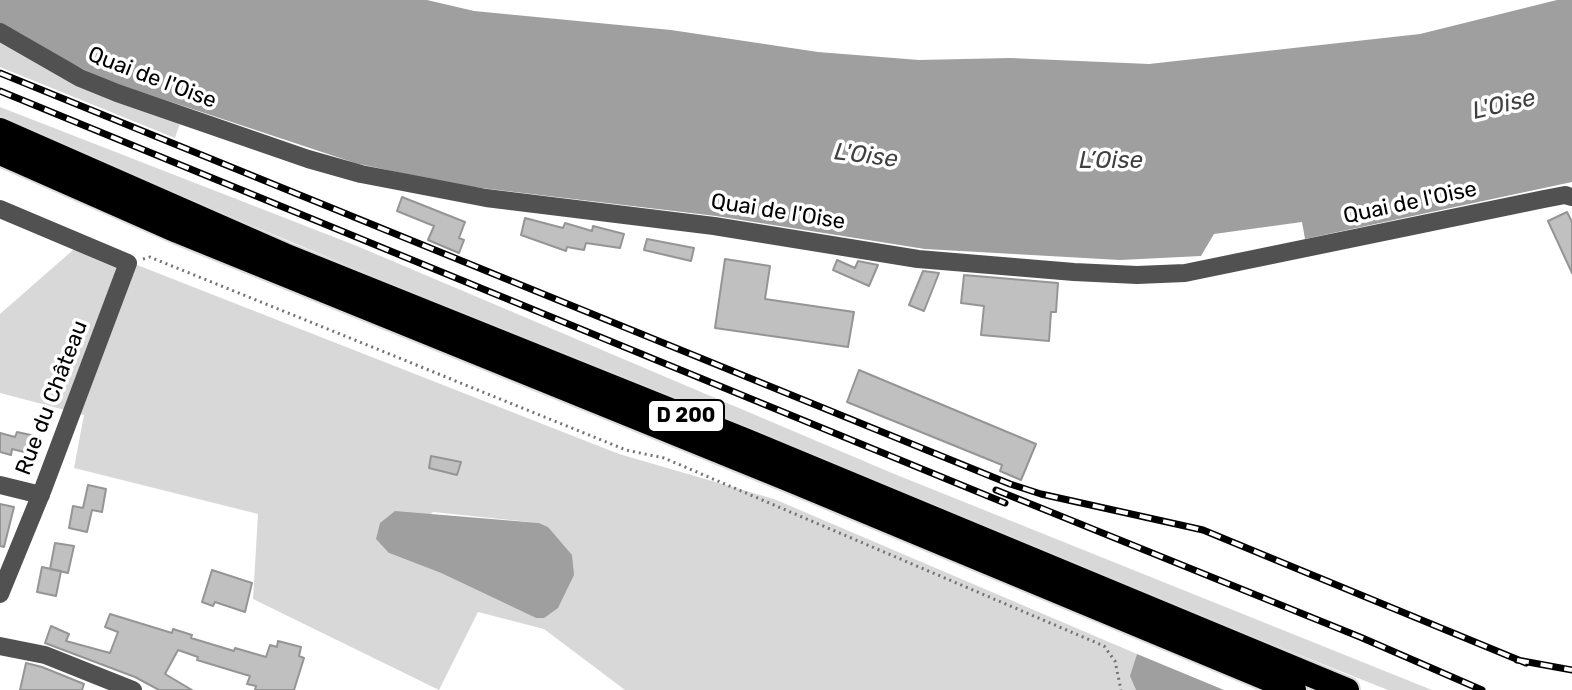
<!DOCTYPE html>
<html>
<head>
<meta charset="utf-8">
<style>
	body { margin:0 }
	canvas { display:block; background:#fff }
</style>
</head>
<body>
<canvas width="1572" height="690"></canvas>
<script>
const c = document.querySelector('canvas').getContext('2d');
c.lineJoin = 'round';
function fill(path, color) {
  c.fillStyle = color;
  c.fill(path, 'evenodd');
}
function shape(rows) {
  const path = new Path2D();
  for (const r of rows) {
    path.moveTo(r[0], r[1]);
    for (let i = 2; i < r.length; i += 2) path.lineTo(r[i], r[i + 1]);
  }
  return path;
}
function stroke(path, color, width, dash) {
  c.strokeStyle = color;
  c.lineWidth = width;
  c.lineCap = dash ? 'butt' : 'round';
  c.setLineDash(dash || []);
  c.stroke(path);
}
function label(font, color, halo, rows, align = 'center') {
  c.font = font + ' Rubik,sans-serif';
  c.lineWidth = 7;
  c.setLineDash([]);
  c.textBaseline = 'middle';
  c.strokeStyle = halo;
  c.fillStyle = color;
  for (const [text, x, y, turn = 0] of rows) {
    c.save();
    c.translate(x, y);
    c.rotate((+turn || 0) * Math.PI / 180);
    c.textAlign = isNaN(turn) ? turn : align;
    if (halo) c.strokeText(text, 0, 0);
    c.fillText(text, 0, 0);
    c.restore();
  }
}
const green = shape([
	[0,23,185,108,175,138,0,67],
	[0,107,357,246,892,473,1432,690,1388,690,884,490,38,136,0,118],
	[81,243,619,454,774,499,1137,654,1131,676,1136,690,625,690,544,629,478,612,439,690,253,599,258,514,74,468,84,415,0,393,0,314],
	[433,512,539,523,548,527,544,618,536,618,441,573,389,553]
]);
const water = shape([
	[0,0,427,0,474,11,671,30,818,52,919,60,1010,58,1149,64,1420,34,1557,0,1572,0,1572,182,1305,239,1302,222,1214,234,1201,256,1120,260,925,249,716,216,456,185,355,163,108,81,58,57,0,23],
	[395,511,539,523,548,527,572,555,574,575,558,608,544,618,536,618,441,573,389,553,376,539,380,523],
	[1137,654,1224,690,1136,690,1130,676]
]);
const building = shape([
	[402,197,465,222,459,238,464,240,459,253,428,240,434,226,397,211,402,197],
	[1567,212,1572,222,1572,273,1548,221,1567,212],
	[525,218,563,228,565,223,592,231,593,226,624,234,620,248,586,243,584,250,567,247,566,251,521,235,525,218],
	[647,239,694,248,691,261,644,250,647,239],
	[725,259,770,266,765,299,854,312,848,347,715,328,725,259],
	[837,260,855,268,858,261,878,265,869,286,833,270,837,260],
	[923,271,939,273,924,311,909,305,923,271],
	[964,275,1058,283,1056,312,1051,312,1049,341,981,335,984,306,961,303,964,275],
	[859,370,1036,444,1021,480,1000,471,1002,465,847,402,859,370],
	[17,432,40,437,36,455,12,449,11,455,0,452,0,433,15,437,17,432],
	[431,456,461,462,457,475,429,468,431,456],
	[88,485,106,489,102,512,92,510,87,532,69,528,73,506,83,508,88,485],
	[0,504,14,507,4,547,0,546,0,504],
	[55,543,74,546,68,573,50,569,55,543],
	[42,567,61,571,56,596,37,592,42,567],
	[212,570,252,583,245,612,215,602,213,606,202,602,212,570],
	[110,614,172,633,173,629,192,635,191,638,234,651,235,648,266,657,270,645,277,647,278,641,301,647,299,656,304,658,294,690,255,690,256,686,247,684,250,676,197,660,198,657,178,650,165,674,192,690,159,690,135,677,45,643,51,626,69,634,66,641,110,653,118,632,105,627,110,614],
	[26,663,42,667,84,684,82,690,20,690,26,663]
]);
const path = shape([
	[143,259,150,257,626,450,664,458,1104,646,1115,661,1121,690]
]);
const minor = shape([
	[0,32,80,78,117,93,308,159,361,174,486,198,714,226,918,259,1074,272,1137,275,1185,273,1544,199,1565,195,1572,197],
	[0,209,128,263,43,489,0,594],
	[0,485,41,495],
	[0,646,45,655,133,690]
]);
const highway = shape([
	[0,130,289,257,747,441,1347,690],
	[0,153,177,231,792,481,1294,690]
]);
const rail = shape([
	[0,73,1010,484,1041,494,1203,530,1526,663],
	[0,91,1005,503],
	[996,490,1360,637,1482,690],
	[1517,660,1572,670]
]);
const shields = [
	[686,416,76]
];
const shieldNames = [
	["D 200",686,416]
];
const streetNames = [
	["Quai de l'Oise",152,78,21],
	["Quai de l'Oise",1410,203,-12],
	["Quai de l'Oise",778,212,9],
	["Rue du Château",52,398,-69]
];
const waterNames = [
	["L'Oise",1504,105,-13],
	["L'Oise",866,156,7],
	["L’Oise",1111,161]
];
fill(green, '#d8d8d8');
fill(water, '#9f9f9f');
fill(building, '#c0c0c0');
stroke(building, '#959595', 2);
stroke(highway, '#dbdbdb', 28);
stroke(path, '#737373', 3, [2, 4]);
stroke(minor, '#515151', 18);
stroke(highway, '#000', 24);
stroke(rail, '#000', 7);
stroke(rail, '#fff', 4, [12]);
for (const [x, y, w] of shields) {
  const box = new Path2D();
  box.roundRect(x - w / 2, y - 16, w, 32, 6);
  c.fillStyle = '#fff';
  c.fill(box);
  stroke(box, '#000', 2);
}
label('bold 20px', '#000', null, shieldNames);
label('22px', '#000', '#fff', streetNames);
label('italic 24px', '#404040', '#fff', waterNames);
</script>
</body>
</html>
